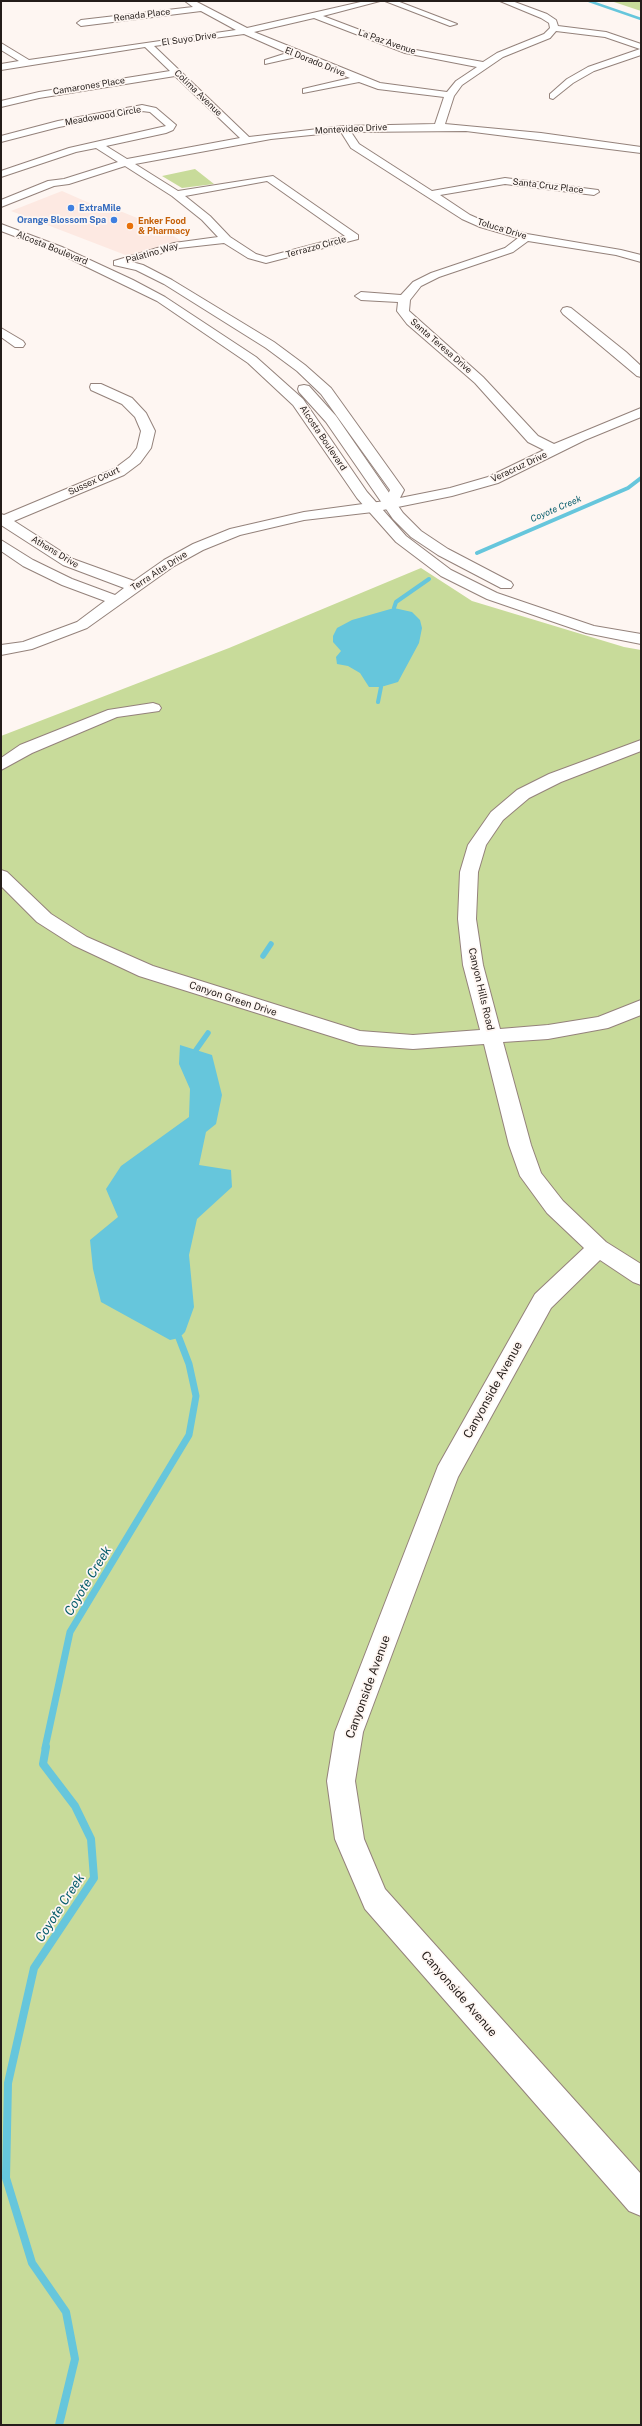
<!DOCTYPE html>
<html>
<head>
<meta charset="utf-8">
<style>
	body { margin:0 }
	#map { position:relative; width:642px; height:2426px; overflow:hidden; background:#fef6f2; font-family:"Public Sans",sans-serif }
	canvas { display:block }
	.frame { position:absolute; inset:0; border:2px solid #241d1a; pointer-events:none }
</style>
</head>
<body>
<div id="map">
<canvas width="642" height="2426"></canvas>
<div class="frame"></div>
</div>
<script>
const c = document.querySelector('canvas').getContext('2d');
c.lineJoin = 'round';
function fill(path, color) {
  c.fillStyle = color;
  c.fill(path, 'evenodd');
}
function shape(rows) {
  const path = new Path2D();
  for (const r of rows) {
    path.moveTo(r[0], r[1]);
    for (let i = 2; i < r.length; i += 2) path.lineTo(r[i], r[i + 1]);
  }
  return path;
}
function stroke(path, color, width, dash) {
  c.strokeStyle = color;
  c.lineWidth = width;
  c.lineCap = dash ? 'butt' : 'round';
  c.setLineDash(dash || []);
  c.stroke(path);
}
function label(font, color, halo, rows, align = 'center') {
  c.font = font + ' "Public Sans",sans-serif';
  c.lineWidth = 3.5;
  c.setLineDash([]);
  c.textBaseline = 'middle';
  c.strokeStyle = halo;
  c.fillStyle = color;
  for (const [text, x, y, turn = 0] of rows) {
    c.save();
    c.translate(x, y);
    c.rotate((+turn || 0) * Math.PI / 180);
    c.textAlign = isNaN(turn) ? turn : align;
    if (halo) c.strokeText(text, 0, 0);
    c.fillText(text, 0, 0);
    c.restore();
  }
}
const commercial = shape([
	[62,191,103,209,110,207,162,228,181,241,128,256,11,211]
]);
const green = shape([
	[611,1,641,2,641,11],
	[195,169,214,184,182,188,162,176],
	[421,568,472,601,624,647,641,650,641,2425,1,2425,1,736,229,648]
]);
const water = shape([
	[394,608,412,612,420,620,422,628,419,643,398,682,381,687,369,687,360,673,348,666,337,664,336,657,341,651,333,642,333,636,337,628,352,620],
	[180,1045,212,1055,222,1095,216,1124,206,1132,199,1165,231,1170,232,1187,197,1219,189,1255,194,1307,185,1332,179,1338,170,1340,101,1302,93,1269,90,1240,118,1217,106,1189,121,1166,189,1117,190,1089,179,1064]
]);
const streamFar4 = shape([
	[589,1,641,19]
]);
const streamFar3 = shape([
	[477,553,628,488,641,478],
	[394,608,396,602,429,579],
	[378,702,381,687]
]);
const streamFar2 = shape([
	[263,956,271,944],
	[196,1050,208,1033]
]);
const streamFar1 = shape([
	[45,1748,70,1632,189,1435,196,1396,189,1364,179,1338]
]);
const stream = shape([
	[46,1747,43,1764,75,1806,91,1839,94,1878,34,1968,8,2083,6,2178,32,2263,66,2312,75,2359,59,2425]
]);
const minor = shape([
	[185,1,195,1,247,28,365,1,380,1,323,16,410,49,483,62,497,53,544,34,550,28,549,23,541,18,500,1,512,1,547,14,556,20,558,26,606,32,641,44,641,55,594,71,573,83,553,99,550,98,550,94,567,79,588,67,640,49,605,37,556,31,550,38,503,57,462,85,454,96,445,124,541,133,641,147,641,153,466,131,351,132,359,144,432,191,505,178,598,190,599,192,594,195,505,184,440,195,470,215,488,223,527,234,621,250,641,255,641,262,616,255,528,241,513,252,439,277,421,286,410,300,409,311,483,377,538,436,554,444,641,408,641,417,585,440,498,483,452,496,373,512,304,520,240,535,203,550,174,566,87,628,32,649,1,655,1,645,23,642,77,622,105,601,62,585,23,566,1,551,1,540,33,560,72,579,115,595,124,588,63,565,1,525,1,514,4,515,114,469,130,457,137,448,141,431,135,417,122,404,91,390,90,387,91,384,101,384,132,398,146,413,155,431,151,448,140,463,124,475,14,521,73,559,134,581,164,560,193,544,230,529,304,512,385,501,390,490,321,394,297,371,266,348,164,284,136,270,114,265,114,261,174,243,218,237,202,220,172,196,125,166,69,184,54,186,1,207,1,200,48,181,64,179,118,162,96,148,76,152,1,177,1,171,69,148,166,126,150,112,142,111,59,127,1,142,1,136,58,121,142,105,156,108,176,125,173,130,166,133,106,146,127,159,240,138,175,76,39,98,1,107,1,101,39,92,170,71,145,47,1,70,1,64,19,61,1,50,1,43,29,60,236,30,201,11,81,26,77,23,81,20,193,7,185,1],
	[314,18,405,53,477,67,456,81,447,92,380,83,254,32,314,18],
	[244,34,287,53,265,60,265,64,296,57,350,78,303,89,303,93,359,82,378,89,444,97,435,124,344,126,249,137,154,46,244,34],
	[341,132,351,148,462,219,480,227,518,238,505,248,431,273,413,282,401,295,361,292,355,296,361,300,398,302,397,311,407,324,475,383,528,442,544,450,488,477,450,488,400,498,404,490,402,487,331,388,305,365,274,342,172,280,143,265,132,262,179,248,224,243,248,258,266,263,358,239,358,235,273,176,178,191,135,164,271,139,341,132],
	[267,181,345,236,266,257,256,254,230,237,210,216,185,196,267,181],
	[385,1,397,1,457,24,450,26,385,1],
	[567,307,571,308,626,352,641,366,641,377,637,376,563,314,561,311,563,308,567,307],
	[1,328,23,341,25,344,23,347,15,347,1,337,1,328],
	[153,703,159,705,161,708,159,711,117,717,32,753,1,770,1,758,20,745,108,710,153,703],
	[641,740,641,751,561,782,529,798,503,820,486,845,478,872,476,919,483,965,500,1029,548,1025,598,1017,641,1000,641,1015,608,1028,548,1039,503,1042,531,1145,541,1173,563,1201,606,1242,641,1264,641,1285,633,1282,600,1260,551,1308,458,1477,363,1732,355,1781,364,1839,385,1889,641,2174,641,2216,629,2211,365,1909,335,1839,327,1781,335,1732,438,1466,535,1294,584,1248,547,1213,520,1176,509,1145,484,1044,413,1049,359,1045,139,976,73,945,37,922,1,886,1,870,7,872,51,914,87,937,153,966,360,1031,413,1035,480,1030,463,965,458,919,460,872,468,845,491,812,517,790,549,774,641,740]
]);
const major = shape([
	[1,224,62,247,133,280,165,297,256,357,303,399,367,492,406,536,451,570,497,593,594,626,641,634,641,644,586,633,487,599,441,576,396,542,357,498,293,405,248,363,157,301,54,251,1,231,1,224],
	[304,385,309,386,336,416,403,513,421,531,448,549,511,582,513,585,511,588,501,588,438,555,411,537,393,519,326,422,299,392,298,389,299,386,304,385]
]);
const markers = [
	[71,208,4,"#3f7fe0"],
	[114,220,4,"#3f7fe0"],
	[130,226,4,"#e8710a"]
];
const farStreetnames = [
	["Renada Place",142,15,-7],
	["El Suyo Drive",189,39,-8],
	["La Paz Avenue",387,42,19],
	["El Dorado Drive",315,62,22],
	["Camarones Place",89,86,-9],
	["Colima Avenue",198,93,44],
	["Meadowood Circle",103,116,-10],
	["Montevideo Drive",351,129,-3],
	["Santa Cruz Place",548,186,7],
	["Toluca Drive",502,229,17],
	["Terrazzo Circle",316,247,-15],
	["Alcosta Boulevard",52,248,22],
	["Palatino Way",152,253,-16],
	["Santa Teresa Drive",441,346,41],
	["Alcosta Boulevard",323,438,56],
	["Veracruz Drive",519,467,-25],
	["Sussex Court",94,481,-25],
	["Athens Drive",55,552,31],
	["Terra Alta Drive",159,571,-33]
];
const farShopnames = [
	["ExtraMile",79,208],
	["Orange Blossom Spa",106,220,"right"]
];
const farFoodnames = [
	["Enker Food",138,221],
	["& Pharmacy",138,231]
];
const farWaternames = [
	["Coyote Creek",556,509,-23]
];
const streetNames = [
	["Canyon Hills Road",481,989,77],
	["Canyon Green Drive",233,999,18]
];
const nearStreetnames = [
	["Canyonside Avenue",493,1390,-61],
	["Canyonside Avenue",368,1687,-70],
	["Canyonside Avenue",459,1994,49]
];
const nearWaternames = [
	["Coyote Creek",88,1581,-59],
	["Coyote Creek",60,1908,-57]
];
fill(commercial, '#fde9e2');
fill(green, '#c8db9a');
fill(water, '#66c6dc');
stroke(streamFar4, '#66c6dc', 2.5);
stroke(streamFar3, '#66c6dc', 4);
stroke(streamFar2, '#66c6dc', 5.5);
stroke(streamFar1, '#66c6dc', 7);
stroke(stream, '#66c6dc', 8);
stroke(minor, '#94827b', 2);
stroke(major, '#94827b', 2);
fill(minor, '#fff');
fill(major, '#fff');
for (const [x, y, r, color] of markers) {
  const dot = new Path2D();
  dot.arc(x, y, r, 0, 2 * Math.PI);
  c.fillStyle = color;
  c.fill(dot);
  stroke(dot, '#fef6f2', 1.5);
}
label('9px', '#241d1a', '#fef6f2', farStreetnames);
label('bold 9px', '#366cbe', '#fef6f2', farShopnames, 'left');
label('bold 9px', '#c56008', '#fef6f2', farFoodnames, 'left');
label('italic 9px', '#055c6b', '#fef6f2', farWaternames);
label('10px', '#241d1a', '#fef6f2', streetNames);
label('12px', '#241d1a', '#fef6f2', nearStreetnames);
label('italic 13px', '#055c6b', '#fef6f2', nearWaternames);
</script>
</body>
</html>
